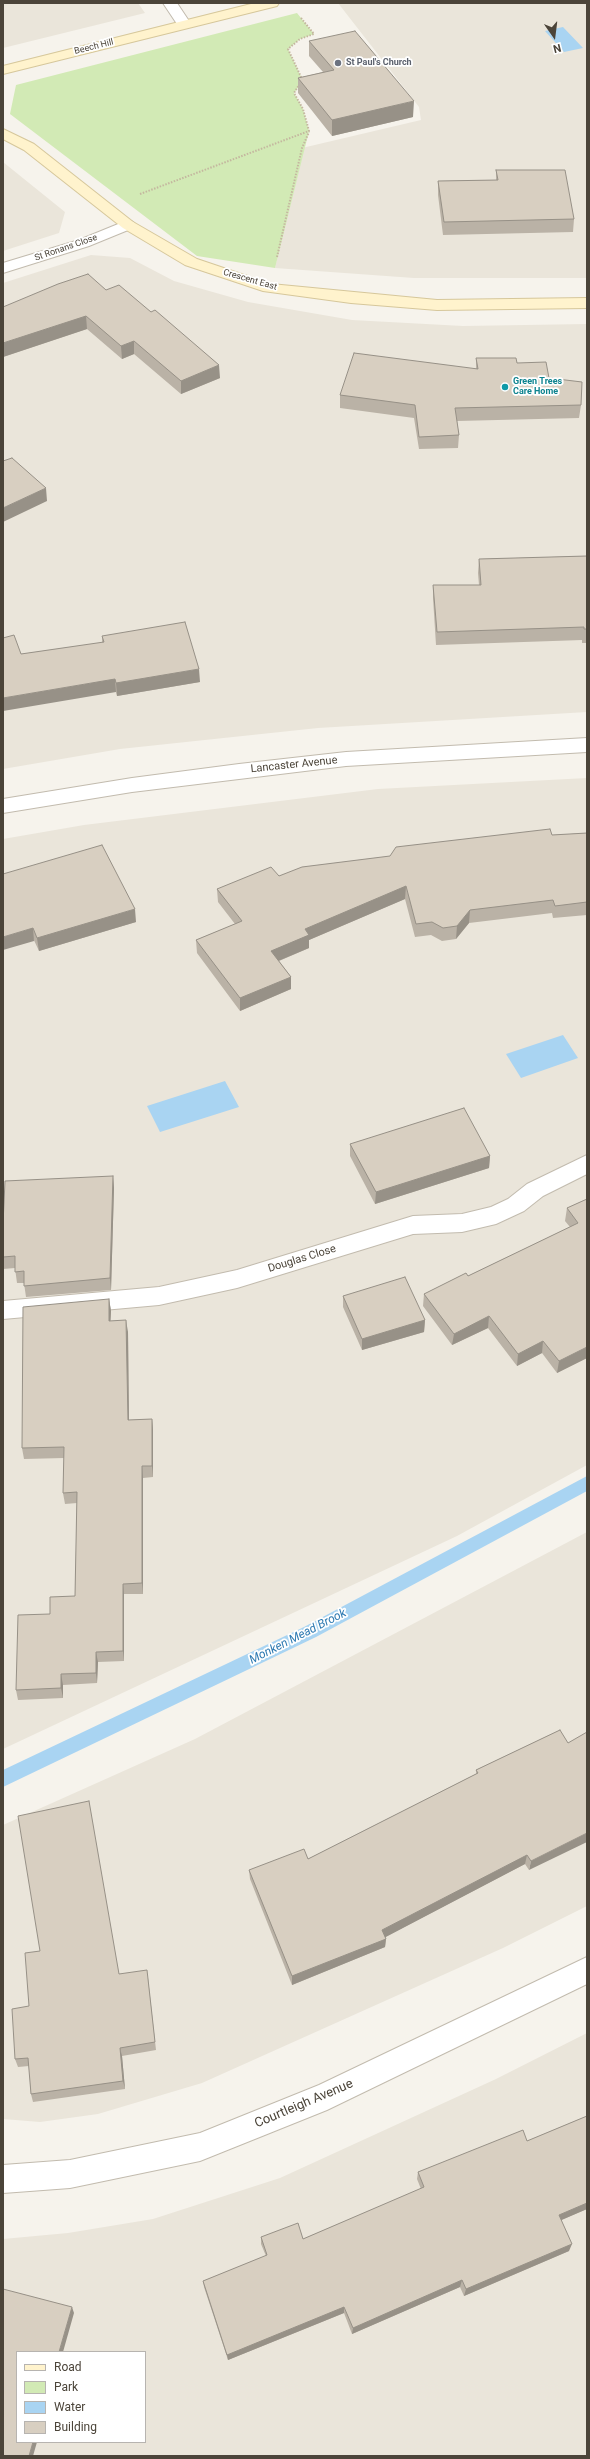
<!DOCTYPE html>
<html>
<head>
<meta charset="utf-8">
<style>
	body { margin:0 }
	#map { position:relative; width:590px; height:2459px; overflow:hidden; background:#f6f3ec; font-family:Roboto,sans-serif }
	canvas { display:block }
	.frame { position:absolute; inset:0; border:4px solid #4b4439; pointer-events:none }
	.legend { position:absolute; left:16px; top:2351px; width:130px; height:92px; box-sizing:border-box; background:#fff; border:1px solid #b7b4b0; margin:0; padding:5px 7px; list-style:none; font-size:12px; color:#4b4439 }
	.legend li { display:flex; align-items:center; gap:8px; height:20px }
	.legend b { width:20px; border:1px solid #b7b4b0 }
	.north { position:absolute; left:534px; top:16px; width:40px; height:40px; -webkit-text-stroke:3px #fff; paint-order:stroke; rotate:166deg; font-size:11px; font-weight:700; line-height:16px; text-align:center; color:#4b4439 }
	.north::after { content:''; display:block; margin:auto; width:14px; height:18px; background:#4b4439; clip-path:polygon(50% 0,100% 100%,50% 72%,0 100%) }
</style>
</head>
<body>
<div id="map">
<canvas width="590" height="2459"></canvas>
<div class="frame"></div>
<ul class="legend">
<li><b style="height:5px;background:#fff3cd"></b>Road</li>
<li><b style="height:11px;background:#d2eab5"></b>Park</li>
<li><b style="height:11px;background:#a9d4f2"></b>Water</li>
<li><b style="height:11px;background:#d8cfc1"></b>Building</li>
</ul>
<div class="north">N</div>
</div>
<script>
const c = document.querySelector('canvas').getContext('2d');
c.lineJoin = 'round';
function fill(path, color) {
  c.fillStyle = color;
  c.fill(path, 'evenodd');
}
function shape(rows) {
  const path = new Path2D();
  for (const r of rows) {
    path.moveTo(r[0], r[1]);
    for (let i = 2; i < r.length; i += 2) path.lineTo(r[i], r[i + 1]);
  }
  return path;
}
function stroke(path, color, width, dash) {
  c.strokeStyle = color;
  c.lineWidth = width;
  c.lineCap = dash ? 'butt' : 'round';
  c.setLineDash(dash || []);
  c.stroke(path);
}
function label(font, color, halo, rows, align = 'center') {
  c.font = font + ' Roboto,sans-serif';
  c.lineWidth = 3.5;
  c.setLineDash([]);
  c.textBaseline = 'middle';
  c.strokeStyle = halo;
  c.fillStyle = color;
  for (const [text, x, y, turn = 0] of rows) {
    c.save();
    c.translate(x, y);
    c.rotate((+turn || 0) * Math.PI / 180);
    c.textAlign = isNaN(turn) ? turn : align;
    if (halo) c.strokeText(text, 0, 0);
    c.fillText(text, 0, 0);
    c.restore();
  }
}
const residential = shape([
	[3,3,138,3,145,13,3,48],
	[338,3,587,3,587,278,414,278,275,268,302,148,421,120,419,107],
	[3,162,65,212,59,233,3,251],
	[91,255,130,258,174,281,248,302,352,320,463,326,587,324,587,712,318,728,120,749,3,769,3,283],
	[587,778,587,1465,457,1536,3,1749,3,839,84,825,378,789],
	[587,1532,587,1906,503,1948,202,2083,98,2114,40,2122,3,2119,3,1825,195,1739],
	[587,2033,587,2456,3,2456,3,2239,68,2233,153,2219,280,2178,496,2079],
	[17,2352,145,2352,145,2442,17,2442]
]);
const green = shape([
	[297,13,314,34,300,39,288,49,303,81,294,93,303,109,309,131,275,268,197,256,10,114,16,85]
]);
const water = shape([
	[563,27,583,48,564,52,545,31],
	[563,1035,578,1058,521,1078,506,1054],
	[225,1081,239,1107,160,1132,147,1106]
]);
const stream = shape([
	[587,1476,587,1491,316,1637,3,1787,3,1770,304,1627,587,1476]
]);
const path = shape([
	[301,18,314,34,300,39,288,49,302,79],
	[140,194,309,131,303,109,294,93,299,85],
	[277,257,302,148,309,132]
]);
const street = shape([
	[163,3,177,3,191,24,189,27,179,27,163,3],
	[128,220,133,222,136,225,133,228,89,246,3,273,3,263,79,240,128,220],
	[587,738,587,752,346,766,132,792,3,813,3,799,132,778,239,764,346,752,587,738],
	[587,1155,587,1174,543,1196,524,1211,496,1224,462,1232,413,1234,237,1288,159,1305,3,1319,3,1301,159,1287,237,1270,413,1216,462,1214,491,1207,508,1199,527,1184,587,1155],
	[587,1957,587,1984,327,2110,200,2161,70,2188,3,2193,3,2165,70,2160,200,2133,319,2085,587,1957]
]);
const secondary = shape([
	[255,3,279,3,277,6,3,74,3,66,255,3],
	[3,129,34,144,133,222,197,259,271,284,437,300,587,298,587,308,437,310,351,303,263,291,185,265,123,228,24,150,3,139,3,129]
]);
const wall = shape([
	[309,41,413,117,332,136,298,93,298,78,323,72,309,56],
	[496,170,574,219,573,232,443,235,438,195,438,181,496,180],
	[106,290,220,378,181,394,134,354,122,359,87,329,3,357,3,307],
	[476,358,517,363,549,378,581,405,579,418,457,421,459,435,458,448,419,449,414,418,340,408,340,395,476,369],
	[587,556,587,643,582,643,582,640,436,645,433,598,433,585,479,585,478,573,479,559],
	[102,636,200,682,117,696,116,692,21,654,102,643],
	[587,833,587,915,553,918,552,913,469,923,456,939,442,941,431,935,415,937,405,899,309,940,309,948,279,961,291,977,291,989,240,1011,197,953,196,940,235,924,218,902,217,889,279,876,552,835],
	[3,874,136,922,39,951],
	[350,1144,490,1156,489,1168,375,1204,350,1156],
	[113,1176,114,1188,111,1290,26,1297,24,1283,17,1283,15,1268,3,1269,3,1224],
	[587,1199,587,1358,557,1373,542,1353,517,1366,488,1328,452,1345,423,1306,424,1294,468,1276,570,1227,565,1221,567,1208],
	[343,1296,425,1320,424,1332,362,1350,343,1307],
	[109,1299,111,1311,110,1321,128,1332,129,1420,152,1419,153,1430,153,1477,143,1478,143,1594,124,1594,124,1661,98,1662,97,1683,63,1685,63,1698,18,1700,16,1690,50,1614,75,1596,77,1503,65,1504,63,1493,64,1458,24,1459,22,1448],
	[560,1730,529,1870,525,1864,385,1937,386,1939,385,1947,292,1985,250,1879,249,1870,308,1859,476,1774,476,1770],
	[119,1974,148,1978,156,2050,122,2056,125,2089,33,2102,31,2094,29,2066,18,2067,15,2059,29,2006],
	[587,2116,587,2209,561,2220,569,2251,464,2296,460,2287,352,2334,344,2313,228,2360,204,2287,203,2281,266,2256,261,2244,261,2237,303,2239,421,2189,417,2179,418,2172,527,2141]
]);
const shadedWall = shape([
	[414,101,413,117,332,136,332,120],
	[86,316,87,329,3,357,3,343],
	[134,341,134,354,122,359,121,346],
	[219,365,220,378,181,394,181,381],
	[46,488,47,501,3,522,3,508],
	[199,669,200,682,117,696,116,683],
	[115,679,116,692,3,711,3,698],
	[406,886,405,899,309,940,309,948,271,964,271,951,305,929],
	[135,909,136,922,39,951,37,938],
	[470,910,469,923,456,939,457,926],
	[33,928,34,941,3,950,3,937],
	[291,977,291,989,240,1011,240,998],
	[490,1156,489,1168,375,1204,376,1192],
	[113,1176,114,1188,111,1290,110,1278],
	[109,1299,111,1311,110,1333,109,1321],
	[489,1316,488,1328,452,1345,454,1334],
	[126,1320,128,1332,129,1431,128,1420],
	[425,1320,424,1332,362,1350,362,1339],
	[543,1341,542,1353,517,1366,518,1354],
	[587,1347,587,1358,557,1373,559,1361],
	[152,1419,153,1430,153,1477,152,1466],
	[142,1466,143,1478,143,1594,142,1583],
	[123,1584,124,1594,124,1661,123,1651],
	[96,1652,98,1662,97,1683,96,1673],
	[61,1674,63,1685,63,1698,61,1688],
	[587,1833,587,1842,529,1870,531,1861],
	[527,1855,525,1864,382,1939,382,1930],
	[386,1939,385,1947,292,1985,292,1976],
	[120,2048,122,2056,125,2089,123,2081],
	[587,2203,587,2209,557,2222,559,2215],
	[572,2244,569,2251,464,2296,466,2289],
	[462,2280,460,2287,352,2334,353,2328],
	[72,2307,74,2313,63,2352,59,2352],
	[344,2307,344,2313,228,2360,227,2355],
	[33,2442,37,2442,33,2456,29,2456]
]);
const building = shape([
	[355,31,414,101,332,120,298,78,334,70,309,41,355,31],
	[496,170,565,170,574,219,444,222,438,181,498,180,496,170],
	[88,274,106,290,119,285,151,312,155,310,219,365,181,381,134,341,121,346,86,316,3,343,3,307,58,284,88,274],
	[354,353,478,369,476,358,516,358,517,363,546,362,549,378,582,382,581,405,455,408,459,435,419,437,415,405,340,395,354,353],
	[12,458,46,488,3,508,3,461,12,458],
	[587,556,587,629,584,629,584,627,437,632,433,585,481,585,479,559,587,556],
	[185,622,199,669,116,683,115,679,3,698,3,638,14,635,21,654,104,642,102,636,185,622],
	[550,829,552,835,587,833,587,902,555,906,553,900,470,910,457,926,443,928,432,922,416,924,406,886,305,929,309,935,271,951,291,977,240,998,196,940,242,921,217,889,271,867,279,876,302,867,390,856,396,847,550,829],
	[102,845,135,909,37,938,33,928,3,937,3,874,102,845],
	[464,1108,490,1156,376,1192,350,1144,464,1108],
	[113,1176,110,1278,24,1286,24,1271,15,1272,15,1256,3,1257,3,1224,5,1181,113,1176],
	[587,1199,587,1347,559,1361,543,1341,518,1354,489,1316,454,1334,424,1294,466,1273,468,1276,578,1223,567,1208,587,1199],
	[405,1277,425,1320,362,1339,343,1296,405,1277],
	[109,1299,109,1321,126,1320,128,1420,152,1419,152,1466,142,1466,142,1583,123,1584,123,1651,96,1652,96,1673,61,1674,61,1688,16,1690,18,1615,50,1614,50,1597,75,1596,77,1492,63,1493,64,1447,22,1448,23,1307,109,1299],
	[560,1730,568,1743,587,1732,587,1833,531,1861,527,1855,382,1930,386,1939,292,1976,249,1870,304,1849,308,1859,478,1773,476,1770,560,1730],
	[89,1801,119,1974,147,1970,155,2042,120,2048,123,2081,31,2094,28,2058,15,2059,12,2009,29,2006,25,1953,40,1951,18,1816,89,1801],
	[587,2116,587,2203,559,2215,572,2244,466,2289,462,2280,353,2328,344,2307,227,2355,203,2281,267,2255,261,2237,298,2223,303,2239,424,2187,418,2172,523,2130,527,2141,587,2116],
	[3,2289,72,2307,59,2352,17,2352,17,2442,33,2442,29,2456,3,2456,3,2289]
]);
const markers = [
	[338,63,4,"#6b7280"],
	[505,387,4,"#0f9aa8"]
];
const farStreetnames = [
	["Beech Hill",94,47,-14],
	["St Ronans Close",66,248,-19],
	["Crescent East",250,280,16]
];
const farWorshipnames = [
	["St Paul's Church",346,63]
];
const farCulturenames = [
	["Green Trees",513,382],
	["Care Home",513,392]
];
const streetNames = [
	["Lancaster Avenue",294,765,-6],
	["Douglas Close",302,1259,-17]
];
const waterNames = [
	["Monken Mead Brook",298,1637,-27]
];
const nearStreetnames = [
	["Courtleigh Avenue",304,2104,-23]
];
fill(residential, '#eae5da');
fill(green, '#d2eab5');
fill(water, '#a9d4f2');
fill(stream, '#a9d4f2');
stroke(street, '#c2bbae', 2);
stroke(secondary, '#d6c79b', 2);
stroke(path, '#c4b79f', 2, [1.5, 1.5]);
fill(street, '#fff');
fill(secondary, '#fff3cd');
fill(wall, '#bab2a6');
fill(shadedWall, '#979187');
fill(building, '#d8cfc1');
stroke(building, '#979187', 1);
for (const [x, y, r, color] of markers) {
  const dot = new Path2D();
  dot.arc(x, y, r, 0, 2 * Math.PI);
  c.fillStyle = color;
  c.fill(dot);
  stroke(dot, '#fff', 1.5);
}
label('9px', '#4b4439', '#fff', farStreetnames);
label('bold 9px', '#5b616d', '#fff', farWorshipnames, 'left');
label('bold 9px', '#0d838f', '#fff', farCulturenames, 'left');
label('11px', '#4b4439', '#fff', streetNames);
label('italic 12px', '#2e7ab2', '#fff', waterNames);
label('13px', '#4b4439', '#fff', nearStreetnames);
</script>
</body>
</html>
